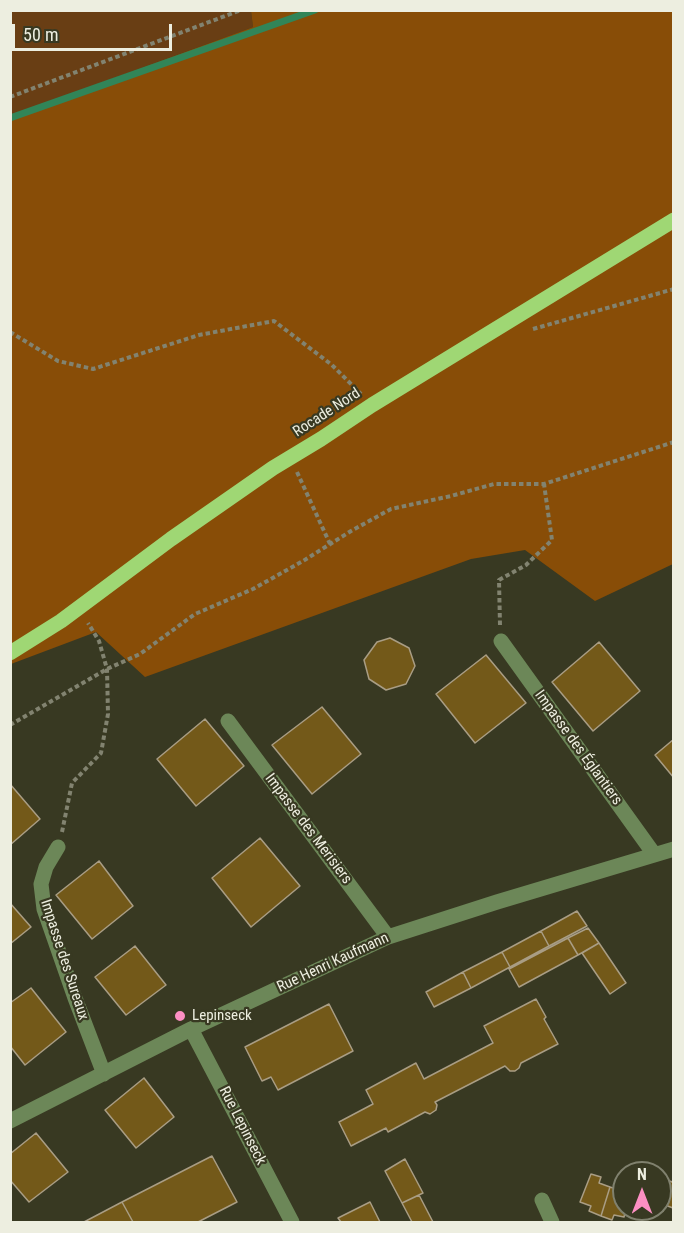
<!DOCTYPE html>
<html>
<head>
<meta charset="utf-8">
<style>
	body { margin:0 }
	#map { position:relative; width:684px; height:1233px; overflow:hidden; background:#383922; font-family:"Roboto Condensed",sans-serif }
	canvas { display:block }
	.frame { position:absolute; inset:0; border:12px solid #edeee0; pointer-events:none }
	.north { position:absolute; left:612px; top:1161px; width:60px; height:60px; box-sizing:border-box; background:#383922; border:2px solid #80816e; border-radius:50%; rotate:0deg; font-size:16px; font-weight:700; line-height:24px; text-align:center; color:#edeee0 }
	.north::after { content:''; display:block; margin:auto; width:21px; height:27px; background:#fc8fc3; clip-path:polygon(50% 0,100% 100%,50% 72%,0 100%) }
	.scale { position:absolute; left:12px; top:24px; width:160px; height:27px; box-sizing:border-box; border:3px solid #edeee0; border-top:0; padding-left:8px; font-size:18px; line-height:21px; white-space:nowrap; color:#edeee0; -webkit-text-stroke:4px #383922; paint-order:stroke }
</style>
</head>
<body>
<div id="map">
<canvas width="684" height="1233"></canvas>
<div class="frame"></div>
<div class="north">N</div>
<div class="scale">50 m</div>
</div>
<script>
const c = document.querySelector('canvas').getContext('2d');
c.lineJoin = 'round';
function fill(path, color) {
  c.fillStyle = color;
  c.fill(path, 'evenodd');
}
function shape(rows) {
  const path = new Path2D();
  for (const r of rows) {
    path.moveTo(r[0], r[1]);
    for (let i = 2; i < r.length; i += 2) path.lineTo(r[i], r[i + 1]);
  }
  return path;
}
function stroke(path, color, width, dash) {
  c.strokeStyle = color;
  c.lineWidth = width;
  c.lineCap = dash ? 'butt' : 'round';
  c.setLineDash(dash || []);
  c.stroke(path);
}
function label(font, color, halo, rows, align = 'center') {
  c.font = font + ' "Roboto Condensed",sans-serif';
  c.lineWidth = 4.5;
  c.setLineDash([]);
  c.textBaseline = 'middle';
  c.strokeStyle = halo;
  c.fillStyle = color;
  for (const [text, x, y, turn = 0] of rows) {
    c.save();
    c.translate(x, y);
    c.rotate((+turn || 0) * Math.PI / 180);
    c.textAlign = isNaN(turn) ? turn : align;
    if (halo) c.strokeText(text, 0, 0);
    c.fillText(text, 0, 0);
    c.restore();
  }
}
const green = shape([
	[11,11,251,11,253,27,11,116]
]);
const forest = shape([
	[251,11,673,11,673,564,595,601,525,550,471,559,145,677,96,632,11,664,11,116,253,27]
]);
const stream = shape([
	[10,118,315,10]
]);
const building = shape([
	[390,638,409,648,415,666,406,684,386,690,369,679,364,660,377,642,390,638],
	[599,642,640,691,593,731,552,682,599,642],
	[486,655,526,703,475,743,436,694,486,655],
	[322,707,361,754,312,794,272,745,322,707],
	[205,719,244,766,196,806,157,759,205,719],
	[674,739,674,778,655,755,674,739],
	[10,784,40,819,10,845,10,784],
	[260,838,300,886,251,927,212,878,260,838],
	[99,861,133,906,92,939,56,895,99,861],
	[10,903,31,927,10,944,10,903],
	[577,911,587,926,549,946,541,931,577,911],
	[588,928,599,943,578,955,568,938,588,928],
	[541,931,549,946,510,967,502,952,541,931],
	[568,938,578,955,519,987,509,969,568,938],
	[599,943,626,983,610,994,582,953,599,943],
	[135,946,166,985,126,1015,95,977,135,946],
	[502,952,510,967,471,988,463,972,502,952],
	[463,972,471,988,434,1007,426,992,463,972],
	[31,988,66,1032,25,1065,10,1046,10,1003,31,988],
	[536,999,546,1017,544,1019,558,1044,521,1063,519,1068,515,1071,510,1071,505,1066,435,1102,437,1105,436,1110,430,1114,425,1112,388,1132,386,1128,351,1146,339,1122,373,1104,366,1090,416,1063,424,1079,493,1043,484,1026,536,999],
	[329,1004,353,1051,278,1090,271,1077,262,1081,245,1047,329,1004],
	[144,1078,174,1117,136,1148,105,1110,144,1078],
	[36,1133,68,1172,29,1202,10,1180,10,1154,36,1133],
	[212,1156,237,1202,198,1222,133,1222,122,1202,212,1156],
	[405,1159,423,1193,402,1203,385,1171,405,1159],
	[591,1174,601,1177,599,1183,610,1187,601,1216,589,1211,591,1206,580,1202,591,1174],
	[660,1177,672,1182,674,1178,674,1207,673,1208,665,1205,663,1211,657,1209,660,1209,660,1177],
	[624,1186,624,1209,626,1209,624,1217,614,1215,612,1220,601,1216,610,1187,622,1191,624,1186],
	[419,1195,433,1222,412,1222,402,1203,419,1195],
	[122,1202,133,1222,84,1222,122,1202],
	[370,1202,380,1222,341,1222,338,1218,370,1202]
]);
const path = shape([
	[10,97,241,10],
	[533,329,674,289],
	[10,332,58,361,93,369,199,335,274,321,332,365,361,394],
	[297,472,330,544],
	[500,625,499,580,526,565,552,540,544,484],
	[10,725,107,669,140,654,195,614,253,589,303,561,351,531,391,509,451,496,494,484,544,484,674,442],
	[62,832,72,783,101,753,108,714,107,669,99,641,88,623]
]);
const minor = shape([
	[501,641,654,854],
	[228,721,388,937],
	[58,847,46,867,41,884,44,909,75,998,104,1074],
	[191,1029,292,1222],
	[10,1121,191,1029,388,937,497,902,674,849],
	[542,1200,552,1222]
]);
const major = shape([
	[10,653,61,621,171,539,273,468,321,439,372,405,674,220]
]);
const markers = [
	[180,1016,6,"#fc8fc3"]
];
const streetNames = [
	["Rocade Nord",327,413,-33],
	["Impasse des Églantiers",578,748,54],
	["Impasse des Merisiers",308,829,53],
	["Impasse des Sureaux",64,960,72],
	["Rue Henri Kaufmann",333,963,-25],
	["Rue Lepinseck",242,1126,63]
];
const poiNames = [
	["Lepinseck",192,1016]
];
fill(green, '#693e14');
fill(forest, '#884d07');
stroke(stream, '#318558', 7);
fill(building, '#735919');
stroke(building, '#a99d84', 1.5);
stroke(path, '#828370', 4, [4.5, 3]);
stroke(minor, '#6c8758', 15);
stroke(major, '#9fd774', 15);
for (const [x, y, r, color] of markers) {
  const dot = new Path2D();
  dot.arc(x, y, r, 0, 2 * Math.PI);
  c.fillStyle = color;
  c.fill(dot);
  stroke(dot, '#383922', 2);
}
label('15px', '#edeee0', '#383922', streetNames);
label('15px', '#edeee0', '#383922', poiNames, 'left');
</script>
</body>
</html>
